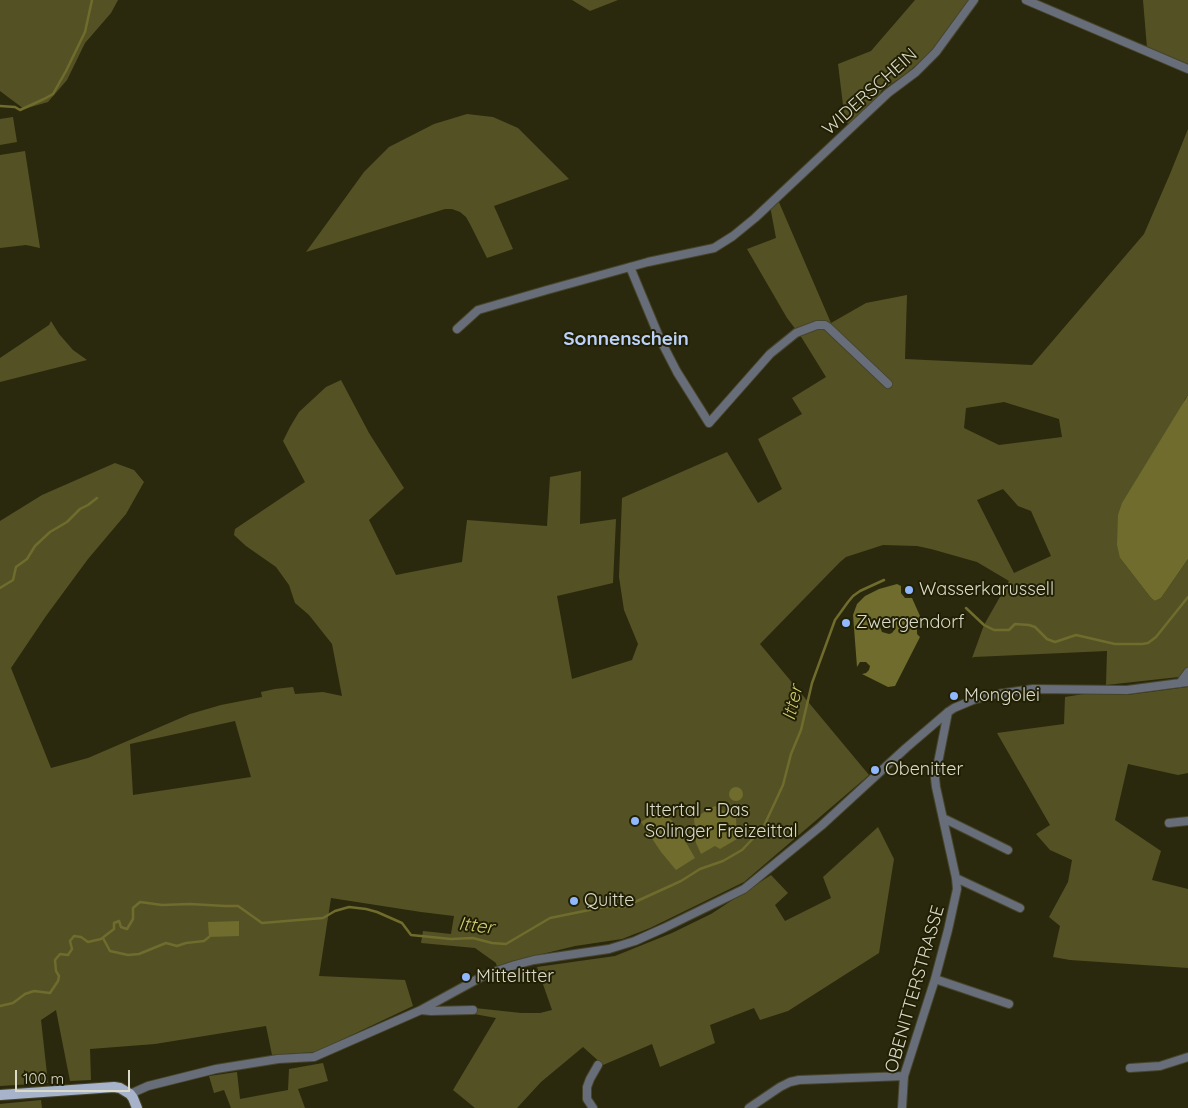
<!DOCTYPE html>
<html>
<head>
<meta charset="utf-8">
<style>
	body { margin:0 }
	#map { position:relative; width:1188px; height:1108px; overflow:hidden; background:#2b290d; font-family:Quicksand,sans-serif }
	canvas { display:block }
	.scale { position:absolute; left:15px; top:1070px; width:115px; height:22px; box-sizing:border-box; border:2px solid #dbdbca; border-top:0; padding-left:6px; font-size:15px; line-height:18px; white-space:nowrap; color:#dbdbca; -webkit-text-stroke:4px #211f04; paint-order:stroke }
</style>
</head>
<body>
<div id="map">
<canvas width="1188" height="1108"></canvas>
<div class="scale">100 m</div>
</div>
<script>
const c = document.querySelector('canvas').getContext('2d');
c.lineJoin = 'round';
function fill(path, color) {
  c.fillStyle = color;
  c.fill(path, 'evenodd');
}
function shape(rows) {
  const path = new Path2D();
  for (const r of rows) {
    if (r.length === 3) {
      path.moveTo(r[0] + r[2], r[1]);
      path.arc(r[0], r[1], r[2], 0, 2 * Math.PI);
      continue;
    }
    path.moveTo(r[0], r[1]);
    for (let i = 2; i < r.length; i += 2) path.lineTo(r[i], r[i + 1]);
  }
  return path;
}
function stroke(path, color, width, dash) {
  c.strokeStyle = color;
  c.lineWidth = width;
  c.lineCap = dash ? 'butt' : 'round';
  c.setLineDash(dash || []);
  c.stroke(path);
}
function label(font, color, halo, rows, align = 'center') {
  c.font = font + ' Quicksand,sans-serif';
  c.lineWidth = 4;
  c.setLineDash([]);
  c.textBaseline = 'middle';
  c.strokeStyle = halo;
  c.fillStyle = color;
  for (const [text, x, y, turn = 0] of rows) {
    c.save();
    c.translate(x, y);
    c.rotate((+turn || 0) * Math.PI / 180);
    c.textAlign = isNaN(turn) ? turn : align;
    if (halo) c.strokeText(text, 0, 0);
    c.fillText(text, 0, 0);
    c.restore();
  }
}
const green = shape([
	[0,0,118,0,111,13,85,43,67,80,48,102,24,109,0,91],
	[572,0,618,0,590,11],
	[915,0,970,0,929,54,907,73,881,91,879,97,848,124,844,113,838,64,871,51],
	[1143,0,1188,0,1188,65,1147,48],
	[467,114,493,117,518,128,569,179,494,206,513,249,487,258,470,224,466,217,460,212,452,209,445,209,306,252,364,172,389,147,434,124],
	[13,117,17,142,0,145,0,119],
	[1188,129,1188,395,1185,399,1120,558,1151,598,1155,601,1161,598,1188,559,1188,676,1106,685,1107,651,974,657,972,658,984,625,1009,581,977,562,931,549,917,546,883,545,846,557,840,562,760,644,869,775,744,882,650,928,622,939,575,946,526,958,497,967,496,963,475,948,421,943,423,931,451,934,454,916,421,912,331,898,319,976,405,980,413,1006,316,1052,272,1055,266,1026,155,1044,90,1049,91,1080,70,1081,56,1010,41,1020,48,1083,0,1086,0,521,42,495,115,463,134,470,144,482,126,514,88,559,46,616,11,668,51,768,88,758,190,714,221,705,262,697,261,692,275,689,293,687,295,694,323,692,342,696,332,644,309,615,295,603,289,585,276,567,246,546,234,535,235,529,305,482,283,441,290,427,299,412,326,387,341,380,369,433,404,488,369,520,396,575,462,562,467,520,547,526,550,477,581,471,580,524,616,519,613,583,557,596,572,679,632,660,638,644,624,610,619,577,622,498,727,452,758,503,782,489,758,439,802,414,792,398,826,377,800,335,787,318,747,249,776,238,770,206,778,200,831,323,866,303,907,295,905,359,1032,365,1144,234,1170,174],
	[1004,402,1059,419,1062,437,999,445,964,428,966,408],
	[1003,489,1018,506,1031,511,1051,556,1014,573,977,500],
	[235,721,251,777,133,795,130,744],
	[25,151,40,248,26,245,0,248,0,155],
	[51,321,59,334,73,350,87,360,0,382,0,358,49,325],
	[1188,687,1188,773,1178,775,1128,764,1115,820,1161,851,1152,880,1188,889,1188,968,1070,960,1053,957,1060,926,1049,917,1068,882,1072,860,1050,850,1036,834,1050,825,997,733,1064,724,1065,697,1090,693,1127,695],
	[878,827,894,859,879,953,788,1011,760,1020,754,1008,710,1025,715,1043,660,1067,652,1044,603,1065,583,1047,541,1082,517,1108,475,1108,453,1090,496,1018,474,1014,475,1008,521,1013,540,1013,552,1010,537,967,615,956,672,933,711,914,771,875,788,893,775,905,785,921,831,898,823,877],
	[323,1063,328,1081,298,1089,305,1108,231,1108,224,1090,214,1093,209,1076,237,1072,240,1099,288,1090,289,1069],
	[41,1100,42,1108,0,1108,0,1104]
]);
const water = shape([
	[1188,395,1188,559,1161,598,1155,601,1151,598,1120,558,1117,545,1118,515,1122,503],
	[897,584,901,586,901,593,905,598,912,598,924,625,919,627,917,629,917,634,920,637,895,686,888,687,862,674,866,673,869,670,870,666,866,662,860,662,857,667,853,615,857,604,865,596,879,589],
	[887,619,892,620,895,625,895,629,892,633,889,634,882,632,880,627,881,623],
	[736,794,7],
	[715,806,736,818,737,839,720,849,715,846,701,854,696,843,694,818],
	[662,809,677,827,695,858,676,870,661,852,641,822],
	[239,921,239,936,209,937,208,922]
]);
const stream = shape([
	[0,106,15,107,20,110,44,99,53,94,66,71,85,32,92,0],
	[0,588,13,580,16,567,27,559,35,546,50,532,67,522,80,509,88,505,97,498],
	[966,608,984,625,994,630,1009,630,1015,624,1029,625,1035,627,1047,639,1055,642,1076,635,1115,644,1142,644,1148,643,1156,637,1188,597],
	[103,938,110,951,128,955,139,954,166,943,177,946,186,943,204,941,209,937],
	[0,1006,13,1003,25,994,34,991,50,993,58,981,59,976,56,971,55,960,60,954,68,955,72,949,70,941,74,936,81,937,88,942,101,939,114,929,114,923,119,921,121,927,127,929,133,919,133,908,140,902,162,905,190,904,225,906,238,906,262,923,323,918,335,911,349,907,366,909,377,912,402,923,411,935,451,939,473,938,492,943,506,944,550,918,604,907,624,907,681,881,700,869,723,861,742,850,763,828,783,785,791,754,801,730,812,683,835,620,848,602,853,596,860,591,884,580]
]);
const minor = shape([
	[1026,0,1188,69],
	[630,267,660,339,677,372,709,423,770,354,796,333,817,325,825,325,828,327,888,384],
	[457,329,478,310,547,290,648,262,714,248,733,236,755,218,888,93,916,72,936,52,974,0],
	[1180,683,1188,672],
	[943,818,1008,850],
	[1169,823,1188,821],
	[956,878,1020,908],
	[935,979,1009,1004],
	[421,1010,431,1011,473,1010],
	[1130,1068,1160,1066,1188,1057],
	[130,1094,148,1086,216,1069,278,1059,314,1057,421,1010,485,975,515,965,534,960,609,949,635,941,664,928,744,889,821,826,906,748,948,712,954,708,973,700,991,695,1033,689,1127,690,1188,682],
	[593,1108,587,1099,587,1087,590,1079,598,1065],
	[749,1108,780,1087,790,1082,799,1080,904,1076],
	[902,1108,904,1076,935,979,948,930,957,889,956,878,936,787,935,778,948,712]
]);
const major = shape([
	[0,1095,114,1087,120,1088,130,1094,133,1098,137,1108]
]);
const markers = [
	[909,590,5,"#91b8fd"],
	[846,623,5,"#91b8fd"],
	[954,696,5,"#91b8fd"],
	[875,770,5,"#91b8fd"],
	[635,821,5,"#91b8fd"],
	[574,901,5,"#91b8fd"],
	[466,977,5,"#91b8fd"]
];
const streetNames = [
	["WIDERSCHEIN",870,92,-42],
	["OBENITTERSTRASSE",915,989,-74]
];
const poiNames = [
	["Wasserkarussell",919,590],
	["Zwergendorf",856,623],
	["Mongolei",964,696],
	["Obenitter",885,770],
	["Ittertal - Das",645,811],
	["Solinger Freizeittal",645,832],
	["Quitte",584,901],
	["Mittelitter",476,977]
];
const neighbourhoodNames = [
	["Sonnenschein",626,339]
];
const waterNames = [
	["Itter",793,703,-77],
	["Itter",476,926,7]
];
fill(green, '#545224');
fill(water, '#6f6c2d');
stroke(stream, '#6f6c2d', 2.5);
stroke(minor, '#47452b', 10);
stroke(major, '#47452b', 12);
stroke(minor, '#676d79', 8);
stroke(major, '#a6b3cb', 10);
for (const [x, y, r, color] of markers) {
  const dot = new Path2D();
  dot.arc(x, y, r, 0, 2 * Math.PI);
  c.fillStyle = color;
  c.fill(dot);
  stroke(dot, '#211f04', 2);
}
label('18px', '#dbdbca', '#211f04', streetNames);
label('18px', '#dbdbca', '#211f04', poiNames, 'left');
label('bold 19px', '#bcd2fa', '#211f04', neighbourhoodNames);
label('italic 19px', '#d0cc70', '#211f04', waterNames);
</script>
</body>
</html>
